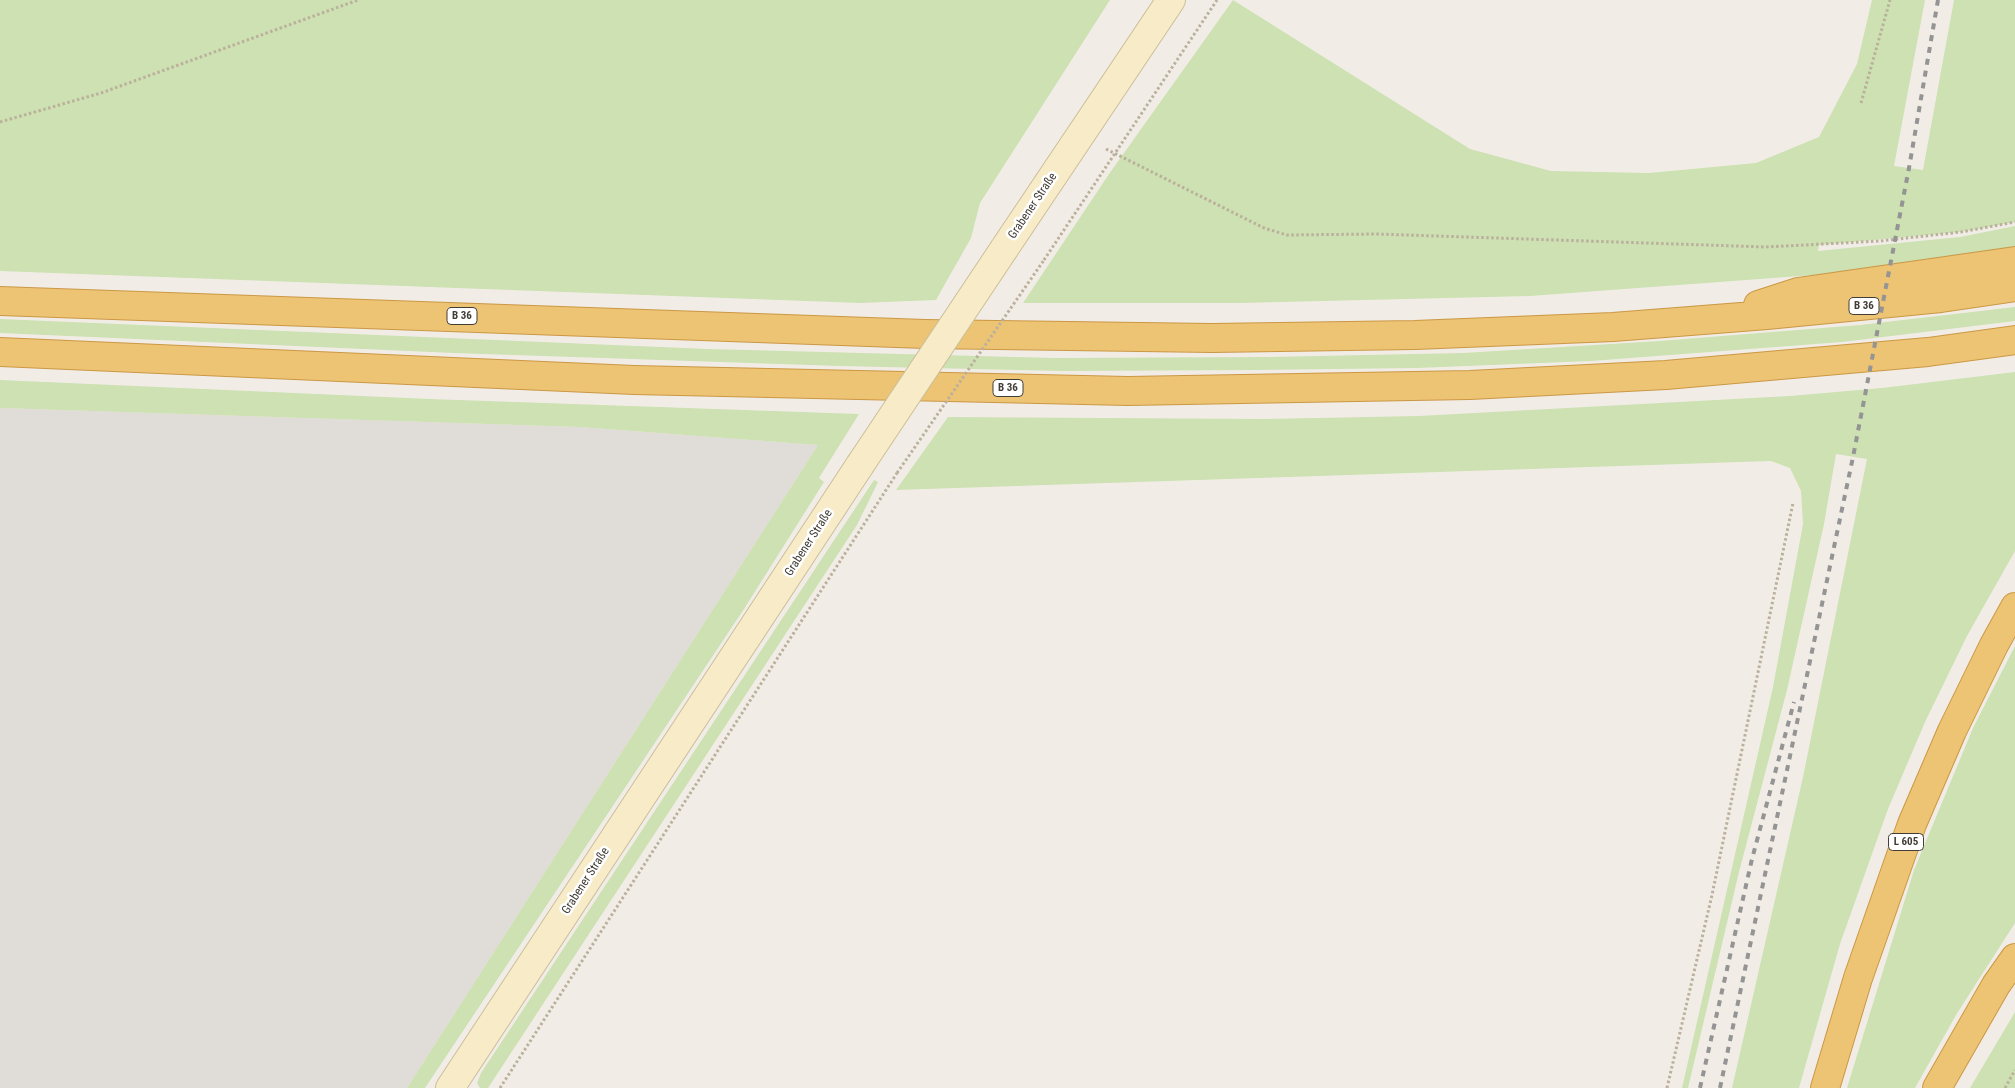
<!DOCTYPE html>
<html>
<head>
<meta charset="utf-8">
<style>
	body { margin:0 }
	canvas { display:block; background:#f1ede6 }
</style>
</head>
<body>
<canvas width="2015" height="1088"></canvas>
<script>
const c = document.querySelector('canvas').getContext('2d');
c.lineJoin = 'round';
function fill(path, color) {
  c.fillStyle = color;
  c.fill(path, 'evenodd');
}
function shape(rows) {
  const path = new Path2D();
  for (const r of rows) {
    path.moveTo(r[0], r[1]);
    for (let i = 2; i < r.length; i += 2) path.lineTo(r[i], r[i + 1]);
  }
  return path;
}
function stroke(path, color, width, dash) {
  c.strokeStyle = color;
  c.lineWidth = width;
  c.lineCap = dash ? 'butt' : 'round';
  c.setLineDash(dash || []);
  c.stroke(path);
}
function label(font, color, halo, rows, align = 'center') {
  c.font = font + ' "Roboto Condensed",sans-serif';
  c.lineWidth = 5;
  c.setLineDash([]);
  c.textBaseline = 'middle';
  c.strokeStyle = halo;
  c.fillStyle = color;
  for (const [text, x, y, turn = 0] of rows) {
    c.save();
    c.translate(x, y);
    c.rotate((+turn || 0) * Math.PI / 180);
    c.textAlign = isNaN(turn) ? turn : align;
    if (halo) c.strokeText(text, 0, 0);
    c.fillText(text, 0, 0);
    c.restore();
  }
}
const industrial = shape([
	[0,408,580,427,818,445,407,1088,0,1088]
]);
const green = shape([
	[0,0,1110,0,980,203,971,238,936,300,860,303,0,271],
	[1233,0,1470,149,1551,171,1649,173,1756,163,1819,137,1857,64,1872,0,1925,0,1894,166,1923,170,1954,0,2015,0,2015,222,1960,232,1819,245,1818,251,1960,237,2015,226,2015,250,1902,266,1814,275,1530,296,1240,303,1023,303,1109,174],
	[2015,307,2015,321,1842,342,1591,361,1417,368,1253,370,1063,371,839,366,454,353,0,333,0,319,708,349,1055,358,1269,357,1463,353,1660,341,1860,325],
	[2015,372,2015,551,1967,636,1925,722,1888,809,1840,944,1799,1088,1732,1088,1803,777,1867,459,1836,454,1824,524,1787,690,1739,872,1688,1088,1682,1088,1773,687,1803,524,1801,491,1790,468,1771,461,896,490,948,417,1264,419,1419,416,1790,396,1882,388],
	[0,380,430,399,859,414,819,478,824,482,744,609,425,1088,407,1088,818,445,580,427,0,408],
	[874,480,878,482,857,525,488,1088,480,1088,477,1083,481,1073],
	[2015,646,2015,923,1956,1015,1915,1088,1847,1088,1914,870,1973,728],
	[2015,1012,2015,1088,1970,1088]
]);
const path = shape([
	[1861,103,1890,0],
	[0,122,101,93,358,0],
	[1106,149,1264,228,1287,235,1376,234,1766,247,1880,241,1961,232,2015,222],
	[1044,260,1217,0],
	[500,1088,897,473],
	[1667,1088,1712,895,1793,503],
	[2005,1088,2015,1070]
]);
const secondary = shape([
	[1004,249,1171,0],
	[450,1088,860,465]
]);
const highway = shape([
	[0,301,925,334,1212,338,1415,335,1613,327,1767,315,1941,298,2015,287],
	[1758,305,1798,292,2015,261],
	[0,352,634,380,1128,391,1470,385,1666,375,1928,352,2015,340],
	[1825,1088,1858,978,1912,824,1952,731,1994,645,2015,607],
	[1937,1088,1996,985,2015,958]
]);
const rail = shape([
	[1700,1088,1752,859,1794,702],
	[1720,1088,1853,457,1909,168,1938,0]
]);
const pathBridge = shape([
	[897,473,1044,260]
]);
const secondaryBridge = shape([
	[860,465,1004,249]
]);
const shields = [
	[1864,306,30],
	[462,316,30],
	[1008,388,30],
	[1906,842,35]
];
const shieldNames = [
	["B 36",1864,306],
	["B 36",462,316],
	["B 36",1008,388],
	["L 605",1906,842]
];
const streetNames = [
	["Grabener Straße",1033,206,-56],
	["Grabener Straße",809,543,-57],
	["Grabener Straße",586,881,-57]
];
fill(industrial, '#e0dcd7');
fill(green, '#cde1b3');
stroke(secondary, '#cbbe9a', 30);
stroke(highway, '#cb9845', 30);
stroke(path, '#bbb09c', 3, [2.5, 2.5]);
stroke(secondary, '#f8ecc8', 28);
stroke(highway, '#edc374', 28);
stroke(rail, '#949494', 4, [6, 6]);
stroke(secondaryBridge, '#cbbe9a', 30, []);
stroke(pathBridge, '#bbb09c', 3, [2.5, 2.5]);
stroke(secondaryBridge, '#f8ecc8', 28);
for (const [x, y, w] of shields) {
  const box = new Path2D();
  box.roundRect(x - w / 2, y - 8.5, w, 17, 4);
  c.fillStyle = '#fff';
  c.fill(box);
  stroke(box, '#423d36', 1);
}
label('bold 11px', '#423d36', null, shieldNames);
label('12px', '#423d36', '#fff', streetNames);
</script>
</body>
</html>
